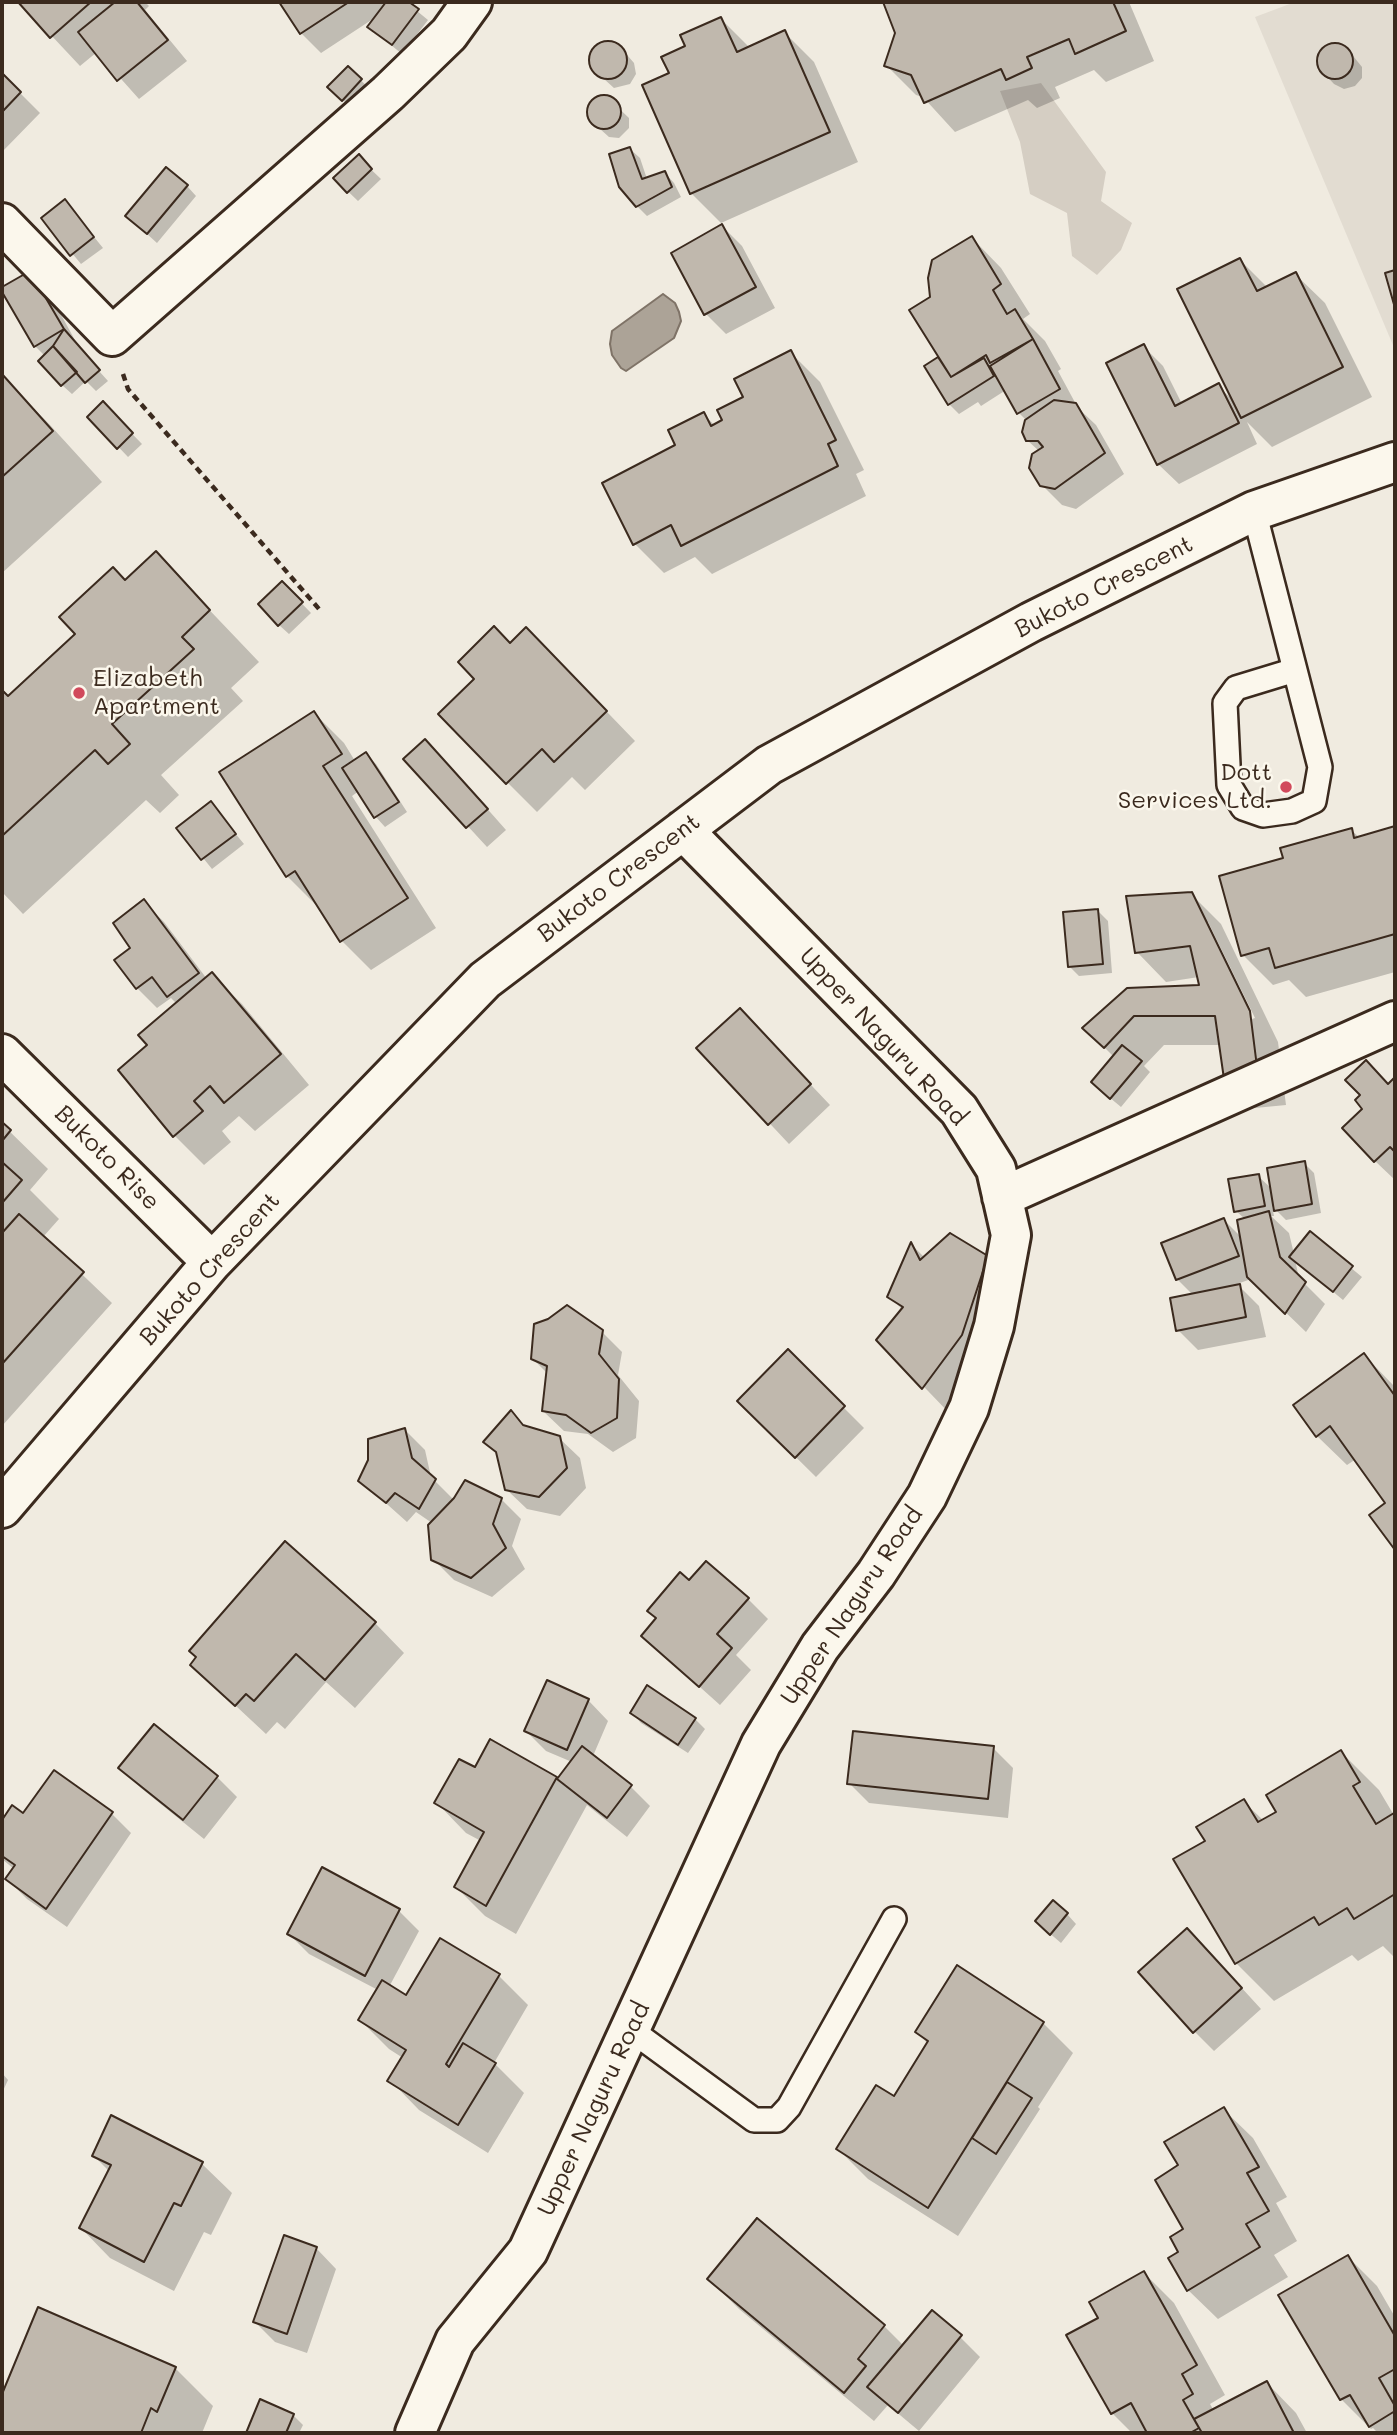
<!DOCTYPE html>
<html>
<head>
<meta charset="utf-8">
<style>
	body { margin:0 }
	#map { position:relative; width:1397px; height:2435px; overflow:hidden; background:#f0ebe0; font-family:Mali,sans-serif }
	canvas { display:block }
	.frame { position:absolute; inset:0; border:4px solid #3b2a1e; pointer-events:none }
</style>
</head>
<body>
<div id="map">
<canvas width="1397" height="2435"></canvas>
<div class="frame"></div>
</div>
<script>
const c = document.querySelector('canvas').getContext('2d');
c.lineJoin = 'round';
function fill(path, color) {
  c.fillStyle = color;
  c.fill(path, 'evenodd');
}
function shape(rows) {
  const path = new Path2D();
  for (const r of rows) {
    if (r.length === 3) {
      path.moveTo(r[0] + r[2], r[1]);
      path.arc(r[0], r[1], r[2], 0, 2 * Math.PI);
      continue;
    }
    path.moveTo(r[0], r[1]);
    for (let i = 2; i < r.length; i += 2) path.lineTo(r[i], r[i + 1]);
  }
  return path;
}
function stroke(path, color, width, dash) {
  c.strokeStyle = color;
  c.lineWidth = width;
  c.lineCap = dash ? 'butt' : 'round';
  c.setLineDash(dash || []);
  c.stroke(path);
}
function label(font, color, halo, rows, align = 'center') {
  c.font = font + ' Mali,sans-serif';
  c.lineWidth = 5;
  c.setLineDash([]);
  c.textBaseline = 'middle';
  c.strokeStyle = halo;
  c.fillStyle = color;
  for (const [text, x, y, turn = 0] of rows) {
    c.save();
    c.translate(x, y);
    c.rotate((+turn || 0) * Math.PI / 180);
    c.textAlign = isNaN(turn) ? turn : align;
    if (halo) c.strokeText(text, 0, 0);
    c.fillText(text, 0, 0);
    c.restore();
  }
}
const built = shape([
	[1295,2,1395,2,1395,350,1255,17]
]);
const green = shape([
	[1041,83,1106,172,1101,201,1132,223,1121,250,1097,275,1072,256,1067,213,1030,194,1020,142,1000,91]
]);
const water = shape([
	[663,294,675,303,679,312,681,321,674,338,626,371,621,368,612,355,610,344,612,331,663,294]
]);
const shadow = shape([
	[20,2,145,2,149,6,145,10,187,61,139,99,97,52,80,66],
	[281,2,406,2,428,20,402,54,369,27,376,17,321,53,301,33],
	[885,2,1129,2,1154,61,1106,82,1094,70,1055,87,1060,98,1037,108,1028,100,955,132,923,97,916,95,886,65,897,33],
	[721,19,750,48,785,33,814,62,858,162,721,223,691,193,671,74,687,47],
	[610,43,621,48,634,63,636,74,630,84,614,88,594,70,591,59,592,53,599,45],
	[1340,45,1349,51,1362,67,1362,78,1355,86,1344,89,1334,84,1321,70,1319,58,1324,49],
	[348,68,371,90,353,110,330,87],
	[2,75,40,113,2,152],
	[608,98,629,118,629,128,619,138,609,137,590,120,589,110,593,101],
	[630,149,640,158,647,179,665,173,674,183,681,197,647,216,637,206],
	[358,157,381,179,358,201,335,179],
	[187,186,196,196,157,243,137,225],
	[65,201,103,248,81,264,43,218],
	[722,226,742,246,775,308,726,334,706,314,673,253],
	[972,238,1001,268,1030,314,1023,319,1045,341,1061,369,1058,371,1078,408,1096,425,1124,474,1076,509,1062,505,1042,485,1039,451,1027,440,1027,421,1019,413,1006,390,981,406,978,402,959,414,949,404,926,366,941,358,932,298],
	[1240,260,1268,288,1295,274,1325,303,1372,397,1272,447,1247,422,1257,444,1179,484,1158,464,1143,346,1163,366,1182,404,1218,386,1234,401],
	[29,273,49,293,81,351,108,381,96,391,86,381,72,394,62,385,45,356,35,346,2,289],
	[790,352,820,382,864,470,856,474,866,496,712,574,695,557,664,573,635,544,677,446,704,414,715,426,725,421],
	[2,376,50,425,102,482,2,573],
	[103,404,142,444,128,457,90,417],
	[156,554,259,662,231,688,243,701,161,775,179,795,160,813,146,800,23,914,2,892,2,692,8,698,77,634,126,582],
	[282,583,311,613,289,634,279,625],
	[556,659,635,741,585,790,572,777,537,812,507,782],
	[314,713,344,743,355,761,366,754,376,764,407,812,385,827,376,817,359,791,352,796,436,928,371,970,342,941,319,905,317,906,287,876,221,772],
	[406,759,445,761,506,830,487,847],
	[210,803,244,844,212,869,179,828],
	[1395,828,1395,972,1306,997,1289,980,1273,985,1243,955,1285,860,1351,830,1360,838],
	[1191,894,1221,924,1278,1042,1286,1105,1255,1108,1225,1079,1221,1045,1164,1045,1144,1066,1150,1072,1121,1107,1103,1092,1114,1057,1085,1028,1202,986,1199,977,1166,982,1137,952],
	[1204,922,1208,922,1255,1018,1252,1019],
	[144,902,164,922,207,979,212,975,242,1004,309,1085,255,1131,239,1116,222,1131,231,1142,204,1165,175,1136,149,1045,177,1004,171,998,157,1008,137,988,133,948],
	[1098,911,1108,921,1112,973,1079,976,1069,966],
	[760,1031,830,1105,789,1144,699,1048],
	[1395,1079,1395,1180,1375,1161,1389,1086],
	[2,1124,48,1169,30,1190,59,1219,43,1237,112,1303,2,1426],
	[1304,1163,1314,1173,1321,1213,1286,1220,1272,1206,1274,1216,1271,1216,1289,1233,1294,1254,1310,1234,1362,1277,1343,1300,1295,1260,1299,1278,1325,1304,1306,1332,1251,1279,1237,1284,1259,1306,1266,1337,1198,1350,1178,1330,1193,1295,1177,1279,1224,1220,1242,1238,1245,1219,1236,1211,1258,1176,1273,1190],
	[912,1245,925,1258,987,1258,1016,1287,953,1417,879,1340,903,1310,889,1297],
	[601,1331,622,1352,618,1375,639,1401,636,1438,613,1452,588,1434,564,1431,543,1411,548,1374,533,1359],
	[788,1352,864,1428,816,1477,739,1401],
	[1364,1355,1395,1387,1395,1548,1371,1515,1388,1503,1356,1459,1347,1465,1317,1436],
	[511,1413,526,1427,559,1438,580,1458,586,1488,560,1516,527,1509,506,1489,499,1455,486,1442],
	[405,1430,425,1450,431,1477,455,1501,501,1499,521,1519,512,1546,525,1569,492,1597,454,1580,433,1559,432,1523,416,1512,407,1522,360,1480],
	[689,1583,748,1599,768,1619,736,1655,751,1670,720,1705,643,1636],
	[375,1623,404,1653,355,1708,326,1682,285,1729,277,1722,266,1734,192,1665],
	[588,1700,608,1721,593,1756,630,1786,650,1806,627,1837,587,1805,516,1934,485,1916,456,1887,481,1841,466,1833,437,1803,475,1770,558,1780,572,1762,546,1751,526,1731],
	[632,1713,695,1719,705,1729,688,1753,641,1723],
	[154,1726,217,1777,237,1797,204,1839,141,1788,121,1768],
	[993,1748,1013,1768,1008,1818,869,1803,849,1783],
	[1341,1752,1379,1790,1395,1817,1395,1954,1393,1956,1383,1946,1358,1961,1352,1955,1274,2001,1236,1963,1207,1841,1243,1801,1264,1821,1278,1813],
	[13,1808,24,1816,111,1813,131,1833,67,1927,27,1899,7,1879,14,1869,2,1859,2,1823],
	[323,1869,399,1911,419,1931,389,1987,407,1998,499,1976,528,2005,494,2063,524,2093,488,2153,419,2110,390,2080,403,2058,389,2049,360,2020,378,1990,309,1954,289,1934],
	[1067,1914,1076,1924,1061,1943,1047,1931],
	[1207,1950,1261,2009,1214,2051,1194,2031],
	[1043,2023,1073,2053,1038,2107,1040,2109,958,2236,868,2179,838,2149,894,2099,928,2044,917,2032],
	[2,2073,8,2080,2,2093],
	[1223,2109,1253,2138,1287,2197,1276,2203,1297,2241,1274,2255,1288,2277,1218,2319,1188,2290,1180,2252,1186,2230,1180,2166],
	[112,2118,202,2164,232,2193,211,2235,204,2232,174,2291,110,2258,81,2228,109,2171,94,2156],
	[316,2248,336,2269,307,2353,275,2342,255,2322],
	[1348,2257,1377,2286,1395,2317,1395,2433,1378,2433,1373,2428,1371,2429,1341,2399],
	[1144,2273,1174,2303,1225,2395,1210,2404,1214,2411,1267,2383,1296,2413,1307,2433,1132,2433,1112,2413,1101,2318],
	[709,2279,884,2326,904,2346,960,2337,980,2357,919,2431,888,2405,874,2421,739,2309],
	[39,2310,175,2368,213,2406,202,2433,2,2433,2,2399],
	[261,2402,293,2415,303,2425,299,2433,248,2433]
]);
const building = shape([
	[18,2,91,2,50,38,18,2],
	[115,2,137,2,168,40,117,81,78,32,115,2],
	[279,2,349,2,300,34,279,2],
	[386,2,409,2,419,9,392,45,367,27,386,2],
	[883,2,1113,2,1126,31,1075,54,1069,39,1027,57,1032,68,1006,80,1001,69,924,103,911,75,884,66,895,33,883,2],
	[721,17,737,52,785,30,830,132,690,194,642,85,669,73,661,57,685,46,680,35,721,17],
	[608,60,19],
	[1335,61,18],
	[348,66,362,79,342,101,327,87,348,66],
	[2,73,21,92,2,112,2,73],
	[604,112,17],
	[630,147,642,179,665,171,672,187,636,207,619,187,609,154,630,147],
	[359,154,372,169,347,193,333,178,359,154],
	[166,167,188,185,147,234,125,216,166,167],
	[65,199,94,237,70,256,41,218,65,199],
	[722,224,756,287,704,315,671,253,722,224],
	[972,236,1001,284,993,290,1007,314,1015,309,1033,339,990,363,986,355,951,377,909,310,930,297,928,278,932,260,972,236],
	[1240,258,1257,291,1296,272,1343,367,1241,418,1177,289,1240,258],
	[1395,270,1395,308,1385,273,1395,270],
	[30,271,64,329,34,347,2,292,2,287,30,271],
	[64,329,100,370,85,383,53,346,64,329],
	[1033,339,1060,389,1017,414,990,366,1033,339],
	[1144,344,1175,406,1219,383,1239,423,1157,465,1106,363,1144,344],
	[53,346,77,372,61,386,38,361,53,346],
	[791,350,836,440,828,444,838,466,681,546,671,525,633,545,602,483,675,445,668,430,704,412,711,426,722,420,717,410,743,397,734,379,791,350],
	[938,357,951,377,984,358,994,376,948,405,924,366,938,357],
	[2,374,53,431,2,477,2,374],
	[1054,400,1076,403,1105,453,1055,489,1040,486,1029,468,1032,454,1043,447,1038,441,1026,441,1022,432,1025,420,1054,400],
	[103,401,133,433,117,449,87,417,103,401],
	[156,551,210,610,182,637,194,649,112,724,130,744,108,764,95,750,2,836,2,690,8,696,75,634,59,617,113,567,125,580,156,551],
	[282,581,303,602,278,626,258,604,282,581],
	[494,626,510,643,526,627,607,711,554,762,542,749,506,784,438,714,474,679,458,662,494,626],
	[314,711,342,754,323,766,408,898,340,942,295,871,286,877,219,772,314,711],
	[425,739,488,809,466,828,403,759,425,739],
	[366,752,399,802,374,818,342,768,366,752],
	[211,801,236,834,201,860,176,828,211,801],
	[1395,826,1395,934,1275,968,1269,948,1241,956,1219,876,1283,858,1280,848,1352,828,1354,838,1395,826],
	[1192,892,1250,1011,1258,1075,1224,1079,1215,1016,1134,1016,1104,1048,1082,1028,1127,988,1199,985,1190,946,1135,953,1126,896,1192,892],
	[144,899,199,973,167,997,152,977,136,989,114,960,130,948,113,923,144,899],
	[1098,909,1103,964,1068,967,1063,912,1098,909],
	[212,972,281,1054,224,1103,210,1086,194,1101,203,1111,173,1137,118,1070,147,1045,138,1035,212,972],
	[740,1008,811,1084,768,1125,696,1048,740,1008],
	[1122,1045,1142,1061,1110,1099,1091,1082,1122,1045],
	[1366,1060,1388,1084,1395,1077,1395,1152,1390,1147,1374,1162,1342,1128,1362,1109,1355,1100,1360,1095,1345,1080,1366,1060],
	[2,1122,11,1130,2,1141,2,1122],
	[1305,1161,1312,1204,1274,1211,1267,1168,1305,1161],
	[2,1162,22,1180,2,1203,2,1162],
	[1259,1174,1265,1206,1234,1212,1228,1179,1259,1174],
	[1269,1211,1280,1257,1306,1282,1285,1314,1247,1277,1237,1220,1269,1211],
	[19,1214,84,1272,2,1364,2,1233,19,1214],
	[1224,1218,1239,1256,1176,1280,1161,1243,1224,1218],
	[1310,1231,1353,1266,1333,1292,1289,1257,1310,1231],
	[950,1233,988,1256,962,1335,922,1389,876,1340,903,1307,887,1297,911,1242,920,1260,950,1233],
	[1240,1284,1246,1317,1176,1331,1170,1298,1240,1284],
	[567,1305,603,1330,599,1354,619,1379,617,1418,591,1433,566,1415,542,1411,547,1366,531,1359,534,1324,548,1319,567,1305],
	[788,1349,845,1406,795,1458,737,1401,788,1349],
	[1364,1353,1395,1396,1395,1550,1369,1515,1385,1503,1330,1426,1316,1437,1293,1405,1364,1353],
	[511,1410,523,1425,560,1436,567,1468,539,1497,505,1490,496,1452,483,1442,511,1410],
	[405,1428,412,1458,436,1479,419,1509,395,1493,386,1503,358,1481,368,1460,368,1439,405,1428],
	[465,1480,502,1498,493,1524,506,1548,471,1578,431,1560,428,1525,454,1498,465,1480],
	[285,1541,376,1622,325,1680,296,1654,254,1701,246,1694,235,1706,190,1665,196,1657,189,1651,285,1541],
	[706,1561,749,1598,717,1634,732,1648,699,1687,641,1636,656,1618,647,1611,680,1572,689,1580,706,1561],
	[547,1680,589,1699,567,1750,524,1731,547,1680],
	[647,1685,696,1718,678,1745,630,1713,647,1685],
	[154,1724,218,1776,183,1820,118,1768,154,1724],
	[853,1731,994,1746,988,1799,847,1784,853,1731],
	[490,1739,557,1777,486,1906,454,1887,484,1832,434,1803,459,1759,475,1767,490,1739],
	[582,1746,632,1785,607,1818,557,1779,582,1746],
	[1341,1750,1360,1782,1353,1786,1376,1824,1394,1813,1395,1816,1395,1894,1354,1919,1347,1908,1319,1925,1314,1917,1235,1964,1173,1859,1205,1841,1196,1827,1244,1799,1258,1822,1276,1812,1266,1795,1341,1750],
	[54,1770,113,1812,46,1909,5,1879,15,1865,2,1856,2,1820,12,1805,23,1813,54,1770],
	[322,1867,400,1909,365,1976,287,1934,322,1867],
	[1053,1900,1068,1913,1050,1935,1035,1921,1053,1900],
	[1187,1928,1242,1988,1193,2033,1138,1972,1187,1928],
	[440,1938,500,1974,446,2064,449,2067,463,2043,496,2063,458,2125,387,2081,406,2050,358,2020,382,1980,406,1995,440,1938],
	[957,1965,1044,2022,928,2208,836,2149,876,2085,894,2096,928,2041,915,2032,957,1965],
	[1007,2082,1032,2098,996,2154,972,2138,1007,2082],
	[1224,2107,1259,2167,1247,2173,1269,2211,1246,2224,1260,2247,1187,2291,1168,2258,1178,2252,1170,2237,1183,2229,1155,2180,1178,2165,1164,2142,1224,2107],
	[111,2115,203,2162,181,2206,174,2203,144,2262,79,2228,111,2165,92,2156,111,2115],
	[757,2218,885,2325,858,2359,866,2366,844,2393,707,2279,757,2218],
	[284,2235,317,2247,287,2334,253,2322,284,2235],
	[1348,2255,1395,2336,1395,2369,1379,2378,1395,2406,1395,2411,1369,2427,1350,2395,1340,2400,1278,2295,1348,2255],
	[1144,2271,1197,2365,1182,2374,1193,2394,1183,2400,1199,2428,1190,2433,1147,2433,1131,2403,1111,2414,1066,2335,1098,2318,1089,2302,1144,2271],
	[38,2307,176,2367,157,2412,151,2408,141,2433,2,2433,2,2394,38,2307],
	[932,2310,962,2335,898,2413,867,2387,932,2310],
	[1267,2381,1294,2433,1202,2433,1194,2419,1267,2381],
	[260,2399,294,2414,286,2433,246,2433,260,2399]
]);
const path = shape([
	[123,374,128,389,319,609]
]);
const lane = shape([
	[1254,511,1295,670,1320,767,1314,801,1292,811,1263,815,1243,808,1229,785,1225,703,1236,688,1295,670],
	[631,2030,754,2120,777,2120,789,2107,894,1919]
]);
const street = shape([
	[2,223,112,336,388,93,449,34,472,2],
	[2,1054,212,1262],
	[1002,1197,1395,1021],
	[2,1508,212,1262,485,980,769,765,1031,622,1254,511,1395,462],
	[415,2433,455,2341,528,2251,761,1744,820,1647,876,1574,927,1496,969,1408,994,1326,1011,1235,996,1169,959,1110,683,830]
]);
const markers = [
	[79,693,7,"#d1495b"],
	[1286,787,7,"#d1495b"]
];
const streetNames = [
	["Bukoto Crescent",1104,587,-27],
	["Bukoto Crescent",619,878,-37],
	["Upper Naguru Road",883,1037,47],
	["Bukoto Rise",107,1158,45],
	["Bukoto Crescent",210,1269,-48],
	["Upper Naguru Road",852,1606,-56],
	["Upper Naguru Road",594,2109,-65]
];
const poiNames = [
	["Elizabeth",93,679],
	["Apartment",93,707],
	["Dott",1272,773,"right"],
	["Services Ltd.",1272,801,"right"]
];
fill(built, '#e2dcd1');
fill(green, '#d5cec3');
fill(water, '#aca397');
stroke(water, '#7f7367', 2);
fill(shadow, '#0003');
fill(building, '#c0b8ad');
stroke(building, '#3b2a1e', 2);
stroke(lane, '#3b2a1e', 28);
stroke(street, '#3b2a1e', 44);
stroke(path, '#3b2a1e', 4.5, [7, 5]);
stroke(lane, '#fbf7ec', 23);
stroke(street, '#fbf7ec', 38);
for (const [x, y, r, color] of markers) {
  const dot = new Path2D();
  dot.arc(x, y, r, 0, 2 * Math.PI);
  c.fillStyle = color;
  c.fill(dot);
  stroke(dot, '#fbf7ec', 2.5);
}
label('24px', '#3b2a1e', '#fbf7ec', streetNames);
label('24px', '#3b2a1e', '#fbf7ec', poiNames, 'left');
</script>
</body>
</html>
